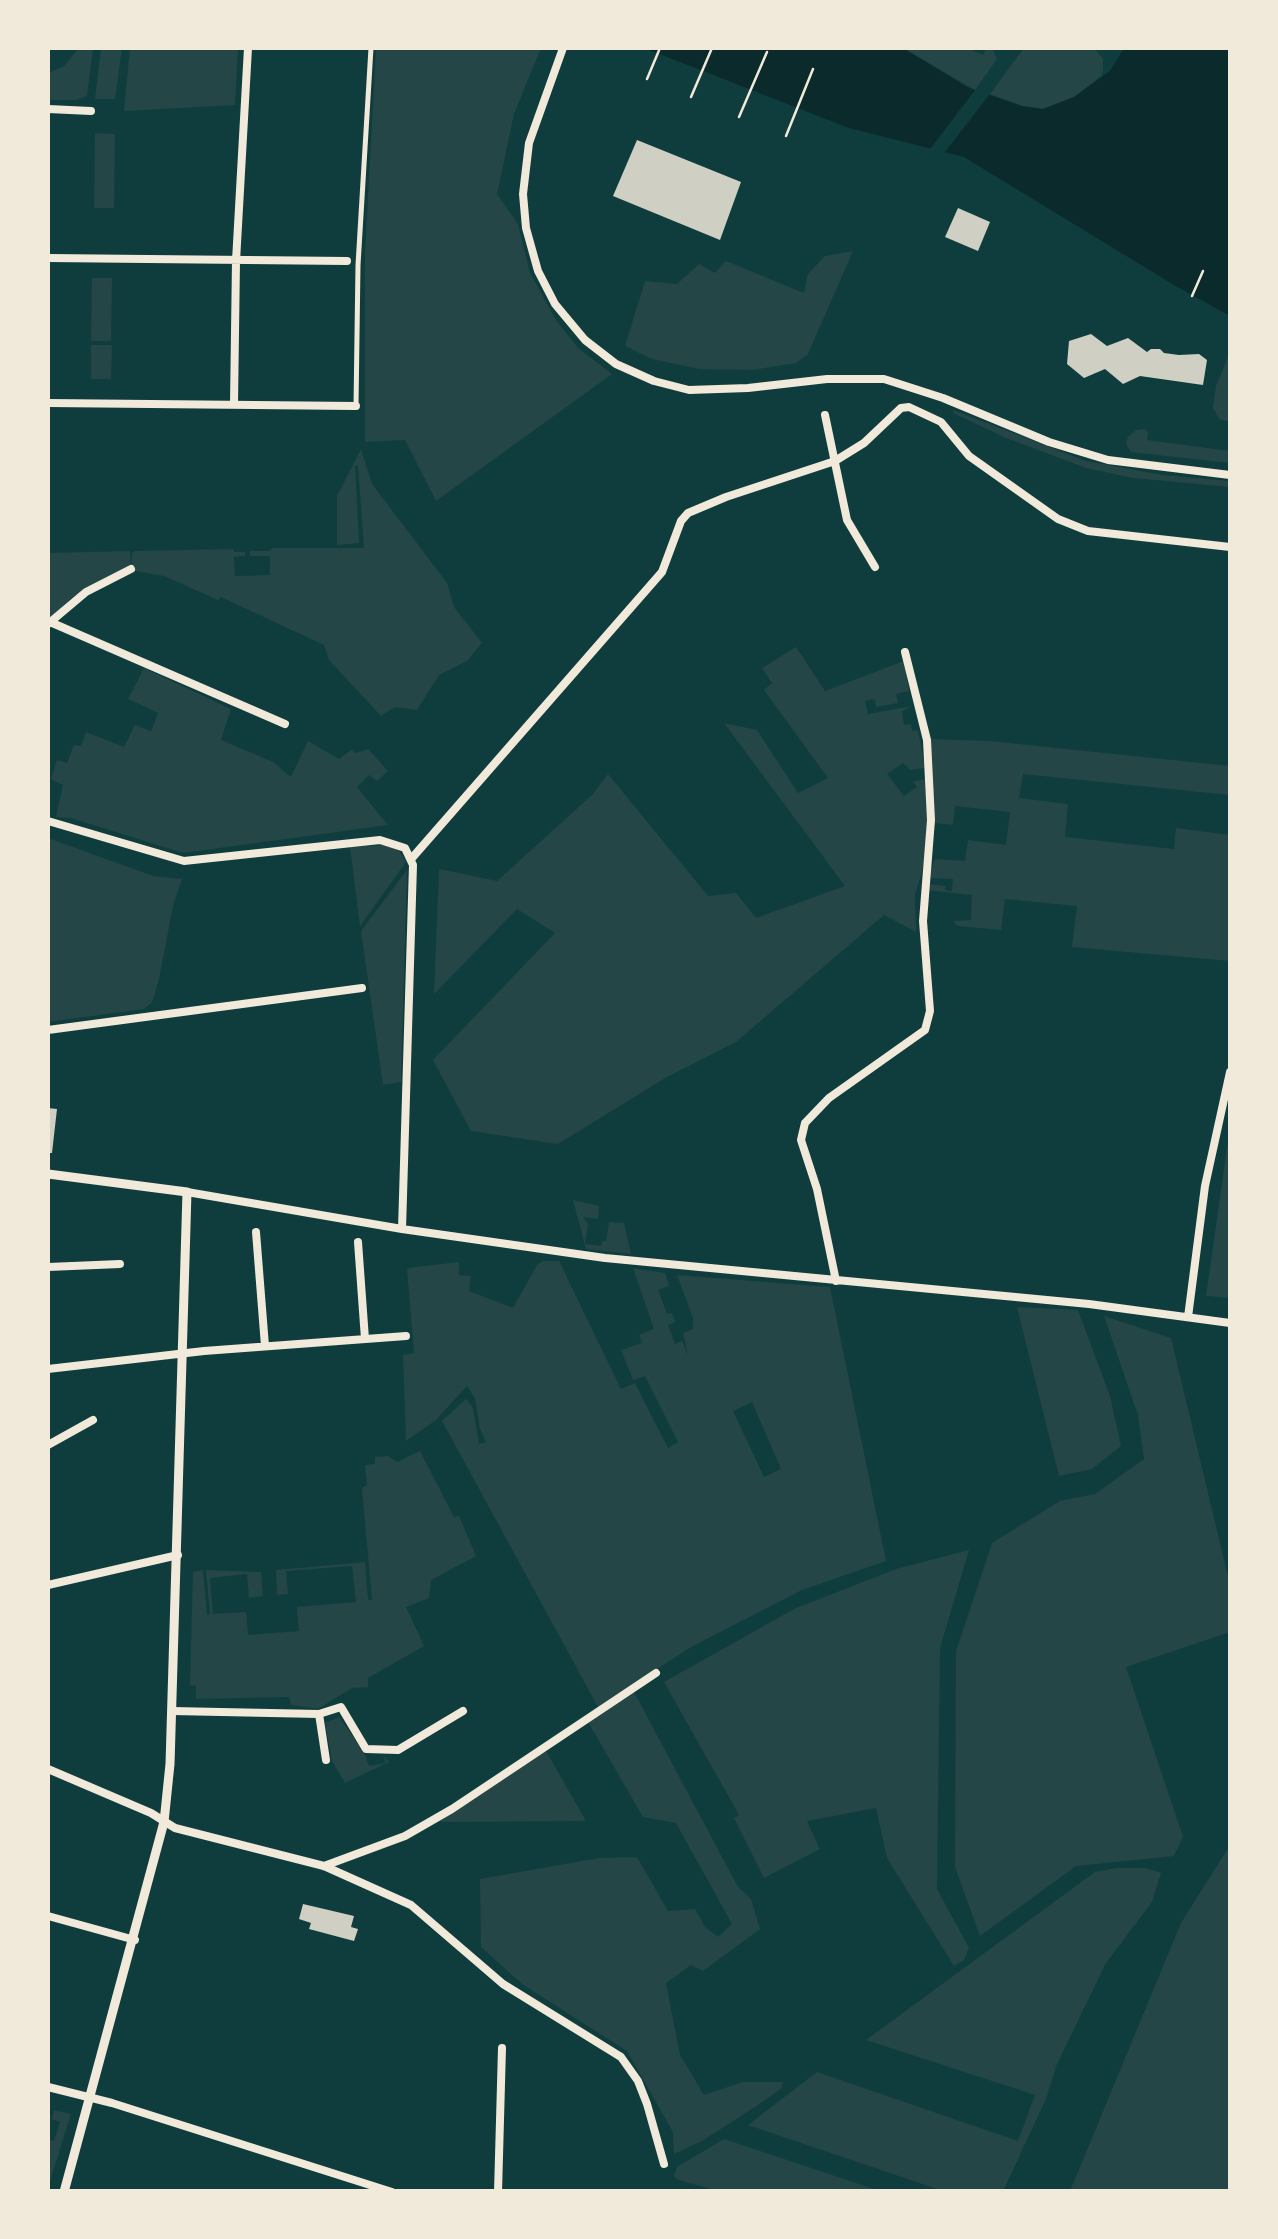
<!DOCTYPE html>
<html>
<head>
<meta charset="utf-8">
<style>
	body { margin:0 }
	#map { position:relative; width:1278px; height:2239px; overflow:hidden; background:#0f3d3e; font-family:Barlow,sans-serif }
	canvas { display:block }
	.frame { position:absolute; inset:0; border:50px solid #f1e9da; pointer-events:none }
</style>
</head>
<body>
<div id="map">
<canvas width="1278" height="2239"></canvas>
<div class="frame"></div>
</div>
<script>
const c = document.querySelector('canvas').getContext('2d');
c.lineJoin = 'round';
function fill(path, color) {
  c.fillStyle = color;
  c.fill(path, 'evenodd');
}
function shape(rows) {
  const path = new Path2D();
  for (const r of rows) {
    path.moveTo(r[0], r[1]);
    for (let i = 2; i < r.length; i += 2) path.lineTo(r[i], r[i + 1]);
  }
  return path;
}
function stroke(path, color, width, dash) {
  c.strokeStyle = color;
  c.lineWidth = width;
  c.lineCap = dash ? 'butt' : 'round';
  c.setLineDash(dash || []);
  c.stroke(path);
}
const green = shape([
	[93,48,87,96,76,100,48,100,48,73,64,66,77,50],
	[101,48,122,48,115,99,95,99],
	[130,48,238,48,235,105,124,111],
	[376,48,541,48,514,114,497,194,518,224,530,273,556,320,578,348,612,374,436,501,405,440,365,442,365,253],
	[903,48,967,48,983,55,987,48,992,48,997,59,975,90],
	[1024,48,1094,48,1103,59,1103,71,1101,76,1074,97,1043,109,1022,106,990,94],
	[95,133,115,134,114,208,94,208],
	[853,251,808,354,796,363,752,370,699,369,652,359,625,346,645,281,677,284,699,264,715,273,726,261,804,293,808,274,825,256],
	[92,278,112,278,111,341,91,341],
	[91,345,112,345,111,379,91,379],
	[1230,352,1230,422,1219,419,1213,408,1216,386],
	[953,410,1086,461,1163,475,1230,481,1230,487,1133,478,1086,468,1006,438,953,413],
	[1144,429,1148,432,1147,440,1230,451,1230,463,1131,452,1126,444,1128,437,1136,430],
	[361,449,372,484,447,583,454,607,482,643,467,661,439,675,417,710,395,707,381,716,329,660,324,645,221,597,218,600,164,576,136,571,126,575,132,569,132,553,136,551,234,549,234,552,245,552,245,556,234,557,235,576,270,575,270,556,250,556,250,551,269,551,273,548,364,548,358,466,355,465,359,543,337,545,337,496],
	[130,551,131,567,73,597,48,620,48,553],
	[796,647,825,691,904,661,909,691,896,694,898,703,876,707,875,699,865,701,868,714,913,706,902,711,904,725,911,724,912,731,918,730,925,768,910,770,903,763,887,774,904,796,917,787,913,782,925,779,928,828,923,868,915,894,916,932,884,915,736,1042,665,1078,558,1144,471,1131,433,1060,555,933,517,909,434,994,439,869,497,881,592,795,608,774,708,896,736,893,756,918,845,886,724,723,757,730,798,793,828,778,764,690,772,683,762,668],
	[144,668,231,709,221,740,273,762,291,777,308,741,339,759,351,750,356,753,368,749,388,771,377,781,369,775,357,787,388,825,183,853,71,818,56,817,63,785,51,779,57,760,67,763,74,745,81,746,86,732,124,747,135,725,151,731,158,713,128,699],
	[929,739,989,741,1230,766,1230,795,1023,774,1019,798,1068,804,1065,837,1174,849,1176,828,1230,835,1230,961,1072,947,1077,906,1005,899,1001,930,957,926,953,921,971,920,972,895,926,890,927,884,945,886,945,890,952,891,953,879,928,878,935,859,965,861,968,840,1006,845,1010,812,955,806,953,825,935,823],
	[48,838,153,876,182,879,173,906,159,979,152,1002,144,1009,48,1022],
	[387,845,399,851,406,862,360,926,350,847],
	[407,870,401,1082,383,1085,361,931],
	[1230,1126,1230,1298,1206,1296],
	[573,1200,599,1206,598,1219,583,1217,588,1224,585,1244,601,1246,602,1241,606,1241,609,1222,624,1223,631,1254,586,1249],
	[543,1261,559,1261,621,1389,635,1383,668,1448,678,1442,645,1376,633,1380,621,1350,642,1343,639,1335,654,1329,633,1268,665,1273,669,1286,658,1290,667,1314,672,1313,675,1322,668,1325,675,1344,682,1341,688,1355,683,1333,693,1329,693,1318,677,1275,830,1287,886,1561,802,1590,691,1647,598,1707,442,1421,466,1399,473,1408,479,1444,486,1442,480,1429,475,1398,467,1386,436,1420,406,1441,403,1355,414,1353,407,1268,459,1262,459,1275,471,1276,469,1291,513,1308,537,1265],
	[752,1402,781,1469,764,1477,733,1411],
	[1017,1307,1078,1310,1110,1396,1121,1446,1092,1469,1059,1476],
	[1104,1316,1171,1338,1230,1585,1230,1632,1126,1667,1183,1837,1174,1856,1076,1866,980,1936,955,1867,956,1651,992,1543,1060,1501,1095,1494,1144,1459,1138,1415],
	[420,1451,454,1517,459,1516,476,1556,431,1580,429,1598,406,1607,424,1646,368,1678,368,1687,352,1688,318,1709,291,1705,289,1697,196,1699,196,1686,190,1685,193,1572,203,1570,207,1615,210,1614,206,1570,261,1572,263,1596,249,1598,247,1574,210,1578,213,1614,246,1612,248,1635,299,1631,297,1607,356,1602,352,1566,286,1571,288,1594,277,1595,276,1570,365,1562,368,1600,372,1600,362,1488,367,1485,365,1465,375,1464,375,1457,388,1456,397,1462],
	[969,1550,940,1648,937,1889,969,1948,964,1960,954,1966,887,1858,876,1808,807,1821,820,1849,764,1878,734,1818,739,1815,664,1682,794,1609,896,1569],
	[634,1692,738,1887,751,1899,760,1929,703,1971,691,1965,666,1983,680,2055,704,2095,743,2082,783,2082,782,2088,758,2105,702,2141,674,2154,673,2132,627,2051,522,1984,481,1947,480,1879,599,1858,637,1857,668,1911,695,1909,705,1927,718,1937,732,1924,676,1823,643,1817,588,1722],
	[339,1717,364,1752,369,1766,385,1763,384,1756,389,1762,345,1783,332,1761,325,1723],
	[546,1751,586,1821,439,1822,524,1764],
	[1230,1845,1230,2191,1070,2191,1181,1923],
	[1116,1868,1146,1868,1161,1873,1152,1902,1106,1963,1057,2064,1046,2099,1003,2191,943,2191,748,2125,817,2072,1018,2141,1035,2095,866,2040,1095,1872],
	[54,2110,71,2114,49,2184,48,2140,54,2141,60,2122,52,2119],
	[724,2139,880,2191,723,2192,678,2180,674,2176,677,2167]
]);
const water = shape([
	[644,48,903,48,969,88,1022,106,1043,109,1074,97,1110,71,1124,48,1230,48,1230,316,1174,285,964,157,849,128]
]);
const pier = shape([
	[979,85,993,90,941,157,927,153]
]);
const building = shape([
	[637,140,741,182,720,240,613,196],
	[958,208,990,222,978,251,945,237],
	[1091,334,1107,346,1128,338,1147,352,1151,349,1160,349,1164,353,1179,355,1199,354,1207,360,1203,385,1140,376,1123,384,1105,369,1084,378,1067,364,1069,341],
	[48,1108,57,1109,52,1153,48,1153],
	[303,1904,354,1916,351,1927,358,1929,354,1941,309,1929,311,1923,299,1919]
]);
const path = shape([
	[647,79,660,48],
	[691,97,712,48],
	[739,117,767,52],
	[786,136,813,69],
	[1192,296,1203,271]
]);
const pedestrian = shape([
	[356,406,358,265,371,48]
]);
const minor = shape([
	[563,48,529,143,523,194,526,228,538,271,555,304,585,340,616,364,654,381,689,390,748,388,827,379,884,379,943,398,1049,442,1108,460,1230,475],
	[48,109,91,111],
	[48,258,347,261],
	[48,403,356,406],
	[234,404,236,261,248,48],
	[825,415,847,520,875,567],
	[50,622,285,724],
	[48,624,86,592,131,569],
	[48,821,184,861,380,840,405,848,413,865,402,1229],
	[412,858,662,572,681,521,688,513,726,497,835,461,864,443,901,408,909,407,941,422,969,456,1058,519,1088,531,1230,547],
	[48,1030,362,988],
	[187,1192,402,1229,605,1258,1089,1304,1230,1323],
	[256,1232,265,1346],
	[358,1242,365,1339],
	[48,1267,120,1264],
	[836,1281,817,1189,801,1140,805,1123,829,1098,925,1030,930,1011,923,921,931,820,927,740,905,652],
	[1188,1317,1205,1186,1230,1072],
	[48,1369,204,1351,406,1336],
	[48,1445,93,1420],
	[48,1585,178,1555],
	[172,1711,319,1714,326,1760],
	[319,1714,341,1707,366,1749,398,1750,463,1711],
	[48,1769,151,1813,175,1828,324,1866,411,1905,503,1984,621,2057,638,2081,647,2104,664,2164],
	[324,1866,405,1836,452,1809,656,1673],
	[48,1916,135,1940],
	[48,2087,112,2103,392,2192],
	[498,2192,502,2048]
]);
const tertiary = shape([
	[48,1174,187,1192,170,1764,164,1822,64,2192]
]);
fill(green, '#244646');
fill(water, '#0a2a2b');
fill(pier, '#0f3d3e');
fill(building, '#cfcfc3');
stroke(path, '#f1e9da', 2.5);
stroke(pedestrian, '#f1e9da', 5);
stroke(minor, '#f1e9da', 8);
stroke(tertiary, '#f1e9da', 9);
</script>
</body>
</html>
